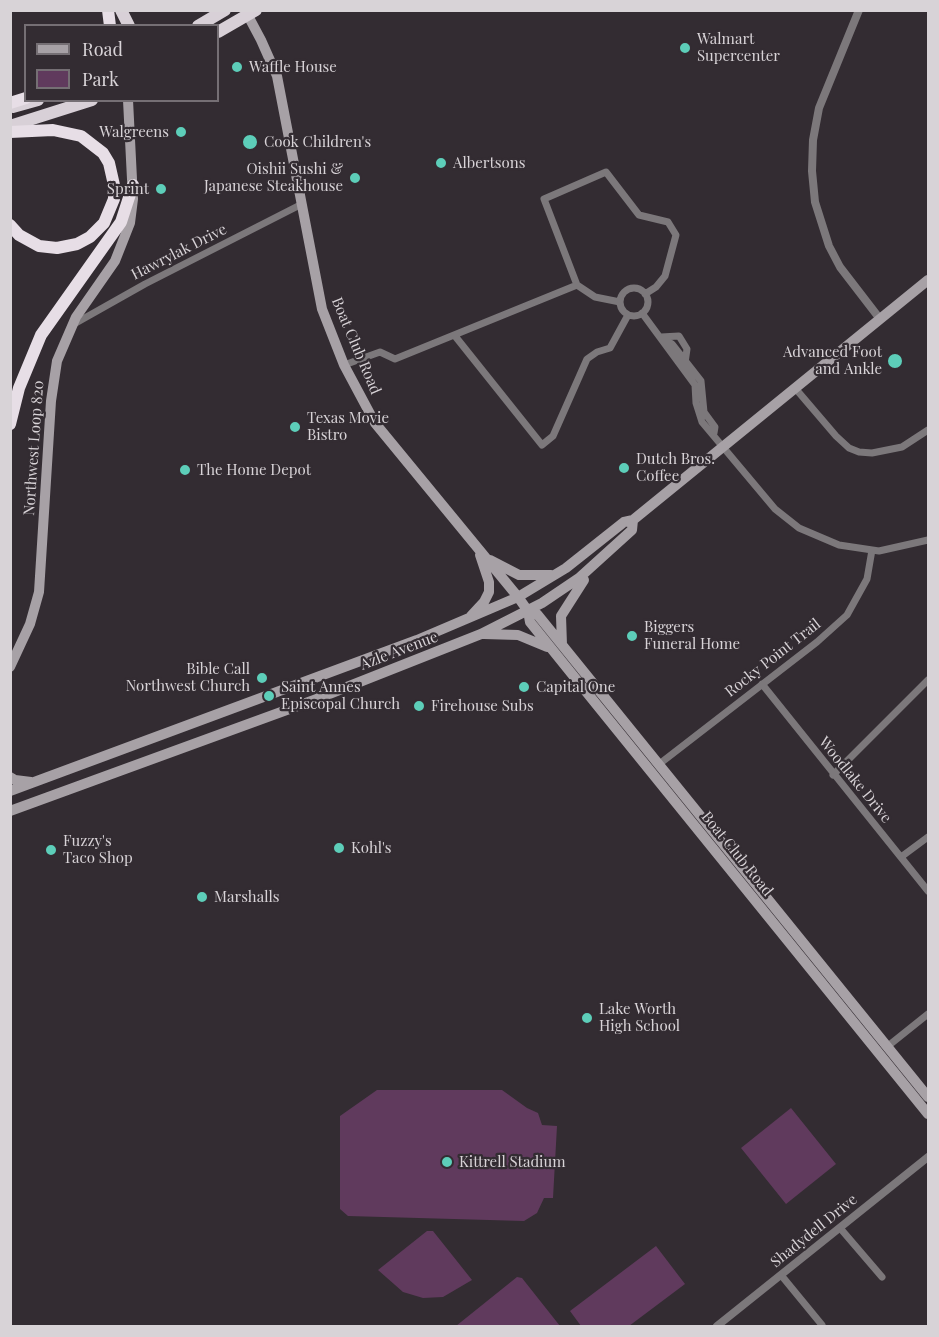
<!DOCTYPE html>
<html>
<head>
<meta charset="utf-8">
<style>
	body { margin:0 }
	#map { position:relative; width:939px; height:1337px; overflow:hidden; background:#332c32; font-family:"Playfair Display",serif }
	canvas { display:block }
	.frame { position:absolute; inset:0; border:12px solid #d8d3d7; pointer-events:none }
	.legend { position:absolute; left:24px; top:24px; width:195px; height:78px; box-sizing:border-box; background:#332c32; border:2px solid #756f74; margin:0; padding:8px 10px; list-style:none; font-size:18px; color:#d8d3d7 }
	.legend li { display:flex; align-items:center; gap:12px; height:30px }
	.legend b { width:30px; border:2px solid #756f74 }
</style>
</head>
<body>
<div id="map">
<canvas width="939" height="1337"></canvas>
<div class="frame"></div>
<ul class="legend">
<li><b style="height:8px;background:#a7a1a6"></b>Road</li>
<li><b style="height:16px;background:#603a5d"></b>Park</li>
</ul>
</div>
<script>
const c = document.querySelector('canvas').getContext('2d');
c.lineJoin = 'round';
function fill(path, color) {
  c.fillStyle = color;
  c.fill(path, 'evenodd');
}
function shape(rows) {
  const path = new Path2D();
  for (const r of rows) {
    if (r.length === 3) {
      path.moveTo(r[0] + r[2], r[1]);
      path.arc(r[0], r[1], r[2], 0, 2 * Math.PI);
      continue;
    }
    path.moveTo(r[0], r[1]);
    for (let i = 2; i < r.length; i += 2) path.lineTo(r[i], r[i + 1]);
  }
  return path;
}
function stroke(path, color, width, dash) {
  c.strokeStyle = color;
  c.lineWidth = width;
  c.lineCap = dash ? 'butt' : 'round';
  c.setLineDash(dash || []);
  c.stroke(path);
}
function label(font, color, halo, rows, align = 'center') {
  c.font = font + ' "Playfair Display",serif';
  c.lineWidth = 4.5;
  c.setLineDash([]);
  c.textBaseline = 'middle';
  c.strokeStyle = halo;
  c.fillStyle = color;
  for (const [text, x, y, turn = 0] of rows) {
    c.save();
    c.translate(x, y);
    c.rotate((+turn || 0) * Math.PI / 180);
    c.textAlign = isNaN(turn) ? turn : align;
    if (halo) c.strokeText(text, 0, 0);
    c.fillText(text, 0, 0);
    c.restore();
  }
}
const green = shape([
	[377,1090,502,1090,527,1108,538,1113,542,1125,557,1126,553,1198,544,1198,537,1213,524,1221,348,1216,340,1209,340,1116],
	[791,1108,836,1164,786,1204,741,1148],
	[427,1231,433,1231,472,1280,443,1297,423,1298,403,1292,378,1270],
	[656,1246,685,1284,629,1326,581,1326,570,1311],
	[517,1277,522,1278,560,1326,456,1326]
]);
const minor = shape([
	[577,285,544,199,606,172,639,215,668,222,676,235,665,276,656,287,645,294],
	[634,302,14],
	[642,313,695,385,696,403,702,422,775,509,799,528,839,545,879,551,928,540],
	[74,324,145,284,300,205],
	[455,336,542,445,553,436,587,359,597,352,610,348,628,315],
	[661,337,679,336,687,349,685,363],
	[662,338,672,344,701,381,704,412,715,427,714,433],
	[344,365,380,352,395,359,577,285,595,297,620,302],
	[795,388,836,436,849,448,859,452,872,453,902,447,928,430],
	[762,684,928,891],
	[658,765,817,642,847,615,867,579,872,550],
	[833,775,928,680],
	[901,857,928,837],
	[888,1046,928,1014],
	[840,1228,882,1277],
	[781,1275,822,1325]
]);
const tertiary = shape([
	[859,10,819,108,813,140,812,171,815,202,829,246,840,267,880,319],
	[717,1326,928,1157]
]);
const secondary = shape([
	[245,10,261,40,277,76,322,309,344,365,375,423,518,597,528,611,530,622,588,694,928,1114],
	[490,560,519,575,551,575],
	[528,611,537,614,928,1097],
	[471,616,484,602,489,592,489,582,480,555],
	[484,634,518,635,547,647],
	[562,645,561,616,584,580],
	[10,667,30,624,39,592,51,401,57,361,76,317,115,261,130,223,133,199,128,100],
	[10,777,15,780,31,782],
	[10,791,417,640,518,597,566,568,624,522,633,520,928,280],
	[10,811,314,700,481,634,542,603,579,578,632,530,633,520]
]);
const trunk = shape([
	[121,10,129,26],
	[198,26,225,10],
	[218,32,256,10],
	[13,107,38,100],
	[10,126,92,100]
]);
const motorway = shape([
	[108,10,110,26],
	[10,103,26,98],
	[10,132,53,130,81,136,103,153,109,163,114,185,114,199,104,223,90,237,77,244,57,248,39,246,19,235,10,225],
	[10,424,19,388,41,335,121,222,133,185]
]);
const markers = [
	[685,48,6,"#5dceb9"],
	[237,67,6,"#5dceb9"],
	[181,132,6,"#5dceb9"],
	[250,142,8,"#5dceb9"],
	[441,163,6,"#5dceb9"],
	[355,178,6,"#5dceb9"],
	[161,189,6,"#5dceb9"],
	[895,361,8,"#5dceb9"],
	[295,427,6,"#5dceb9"],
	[624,468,6,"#5dceb9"],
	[185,470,6,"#5dceb9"],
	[632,636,6,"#5dceb9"],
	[262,678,6,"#5dceb9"],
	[524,687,6,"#5dceb9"],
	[269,696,6,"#5dceb9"],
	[419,706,6,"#5dceb9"],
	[339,848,6,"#5dceb9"],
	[51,850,6,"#5dceb9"],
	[202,897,6,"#5dceb9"],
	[587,1018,6,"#5dceb9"],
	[447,1162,6,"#5dceb9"]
];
const poiNames = [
	["Walmart",697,39],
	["Supercenter",697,56],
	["Waffle House",249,67],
	["Walgreens",169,132,"right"],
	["Cook Children's",264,142],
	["Albertsons",453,163],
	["Oishii Sushi &",343,169,"right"],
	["Japanese Steakhouse",343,186,"right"],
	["Sprint",149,189,"right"],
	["Advanced Foot",882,352,"right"],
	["and Ankle",882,369,"right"],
	["Texas Movie",307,418],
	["Bistro",307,435],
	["Dutch Bros.",636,459],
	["Coffee",636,476],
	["The Home Depot",197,470],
	["Biggers",644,627],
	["Funeral Home",644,644],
	["Bible Call",250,669,"right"],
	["Northwest Church",250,686,"right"],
	["Saint Annes",281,687],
	["Episcopal Church",281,704],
	["Capital One",536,687],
	["Firehouse Subs",431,706],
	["Fuzzy's",63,841],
	["Taco Shop",63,858],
	["Kohl's",351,848],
	["Marshalls",214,897],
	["Lake Worth",599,1009],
	["High School",599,1026],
	["Kittrell Stadium",459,1162]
];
const streetNames = [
	["Hawrylak Drive",179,252,-27],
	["Boat Club Road",356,346,67],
	["Northwest Loop 820",34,448,-86],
	["Azle Avenue",399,651,-21],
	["Rocky Point Trail",773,658,-38],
	["Woodlake Drive",855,780,51],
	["Boat Club Road",737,854,51],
	["Shadydell Drive",814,1231,-39]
];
fill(green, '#603a5d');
stroke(minor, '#7c787b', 7);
stroke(tertiary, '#7c787b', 8);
stroke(secondary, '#a7a1a6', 10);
stroke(trunk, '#d8d0d7', 12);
stroke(motorway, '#e7dee6', 12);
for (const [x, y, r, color] of markers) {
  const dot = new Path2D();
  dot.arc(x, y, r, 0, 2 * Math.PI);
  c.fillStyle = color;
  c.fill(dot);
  stroke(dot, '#332c32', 2);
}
label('15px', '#d8d3d7', '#332c32', poiNames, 'left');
label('15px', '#d8d3d7', '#332c32', streetNames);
</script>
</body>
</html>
